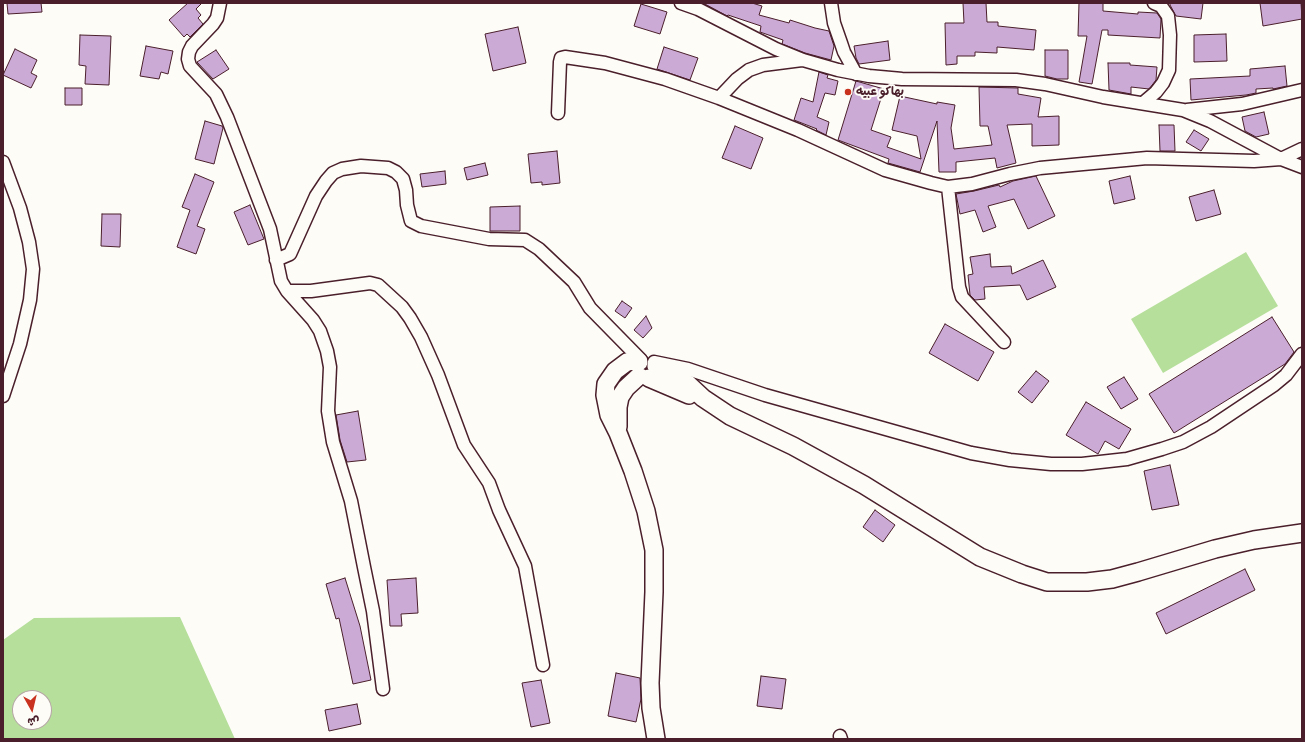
<!DOCTYPE html>
<html>
<head>
<meta charset="utf-8">
<style>
	body { margin:0 }
	#map { position:relative; width:1305px; height:742px; overflow:hidden; background:#fdfcf7; font-family:"Balsamiq Sans","Playpen Sans Arabic",sans-serif }
	canvas { display:block }
	.frame { position:absolute; inset:0; border:4px solid #4a1f2b; pointer-events:none }
	.north { position:absolute; left:12px; top:690px; width:40px; height:40px; box-sizing:border-box; background:#fdfcf7; border:1px solid #b5a4a5; border-radius:50%; rotate:172deg; font-size:11px; font-weight:700; line-height:16px; text-align:center; color:#4a1f2b }
	.north::after { content:''; display:block; margin:auto; width:14px; height:18px; background:#c8321e; clip-path:polygon(50% 0,100% 100%,50% 72%,0 100%) }
</style>
</head>
<body>
<div id="map">
<canvas width="1305" height="742"></canvas>
<div class="frame"></div>
<div class="north">ش</div>
</div>
<script>
const c = document.querySelector('canvas').getContext('2d');
c.lineJoin = 'round';
function fill(path, color) {
  c.fillStyle = color;
  c.fill(path, 'evenodd');
}
function shape(rows) {
  const path = new Path2D();
  for (const r of rows) {
    path.moveTo(r[0], r[1]);
    for (let i = 2; i < r.length; i += 2) path.lineTo(r[i], r[i + 1]);
  }
  return path;
}
function stroke(path, color, width, dash) {
  c.strokeStyle = color;
  c.lineWidth = width;
  c.lineCap = dash ? 'butt' : 'round';
  c.setLineDash(dash || []);
  c.stroke(path);
}
function label(font, color, halo, rows, align = 'center') {
  c.font = font + ' "Balsamiq Sans","Playpen Sans Arabic",sans-serif';
  c.lineWidth = 4;
  c.setLineDash([]);
  c.textBaseline = 'middle';
  c.strokeStyle = halo;
  c.fillStyle = color;
  for (const [text, x, y, turn = 0] of rows) {
    c.save();
    c.translate(x, y);
    c.rotate((+turn || 0) * Math.PI / 180);
    c.textAlign = isNaN(turn) ? turn : align;
    if (halo) c.strokeText(text, 0, 0);
    c.fillText(text, 0, 0);
    c.restore();
  }
}
const green = shape([
	[1246,252,1278,306,1163,373,1131,319],
	[180,617,235,739,3,739,3,640,34,618],
	[20,698,44,698,44,722,20,722]
]);
const building = shape([
	[7,3,41,3,42,12,8,14,7,3],
	[188,3,202,3,196,9,201,15,198,18,203,24,190,37,187,34,184,37,169,20,188,3],
	[703,3,752,3,762,6,759,15,789,23,790,20,815,28,829,31,834,46,831,60,805,53,782,44,783,40,760,32,761,26,728,15,727,16,703,3],
	[963,3,986,3,987,22,998,22,998,26,1036,30,1034,50,997,47,997,53,975,52,975,56,957,56,957,64,946,65,945,23,964,23,963,3],
	[1079,3,1103,3,1103,11,1138,14,1138,12,1157,13,1161,19,1160,38,1108,35,1108,30,1102,30,1092,84,1079,82,1087,36,1078,36,1079,3],
	[1170,3,1203,3,1201,19,1176,16,1170,5,1170,3],
	[1260,3,1301,3,1302,19,1263,26,1260,3],
	[641,4,667,12,660,34,634,26,641,4],
	[518,27,526,63,493,71,485,34,518,27],
	[1226,34,1227,61,1194,62,1194,35,1226,34],
	[80,35,111,36,109,85,85,84,86,66,79,65,80,35],
	[888,41,890,60,859,64,856,58,854,46,888,41],
	[146,46,173,51,168,74,161,72,159,79,140,76,146,46],
	[664,47,698,58,690,80,657,69,664,47],
	[15,49,37,60,31,73,37,76,31,88,3,75,15,49],
	[216,50,229,69,213,79,197,62,216,50],
	[1045,50,1068,50,1068,79,1057,79,1045,76,1045,50],
	[1108,63,1130,63,1130,65,1157,67,1156,80,1149,89,1131,87,1131,94,1109,90,1108,63],
	[1285,66,1287,86,1273,89,1273,88,1256,89,1256,93,1246,95,1191,100,1190,79,1250,76,1250,69,1285,66],
	[819,72,828,75,827,78,838,81,835,95,825,93,817,117,829,122,826,135,816,130,817,129,794,120,801,98,813,102,819,72],
	[856,81,884,89,871,130,891,137,887,147,921,159,917,136,892,130,900,96,937,104,937,102,955,105,951,128,954,149,992,145,988,126,980,126,979,87,1018,88,1018,94,1041,98,1038,117,1059,116,1059,145,1032,146,1032,124,1007,125,1016,163,997,168,995,158,956,162,956,172,939,172,937,121,920,172,888,163,889,159,838,140,856,81],
	[65,88,82,88,82,105,65,105,65,88],
	[1264,112,1269,134,1256,137,1245,131,1242,117,1264,112],
	[205,121,222,126,223,128,214,164,195,159,205,121],
	[1159,125,1174,125,1175,151,1160,151,1159,125],
	[735,126,763,138,751,169,722,158,735,126],
	[1194,130,1209,139,1201,151,1186,142,1194,130],
	[557,151,560,183,542,185,542,182,531,183,528,154,557,151],
	[485,163,488,175,467,180,464,168,485,163],
	[445,171,446,184,422,187,420,174,445,171],
	[195,174,214,182,197,226,205,229,196,254,177,247,190,210,182,207,195,174],
	[1036,176,1055,216,1028,229,1014,199,988,206,996,227,983,232,975,210,960,214,956,194,974,191,999,185,1000,187,1013,181,1036,176],
	[1130,176,1135,199,1114,204,1109,181,1130,176],
	[1214,190,1221,214,1196,221,1189,197,1214,190],
	[250,205,264,239,248,245,234,212,250,205],
	[520,206,520,231,490,231,490,207,520,206],
	[102,214,121,214,120,247,101,246,102,214],
	[990,254,991,267,1011,266,1012,274,1043,260,1056,287,1027,300,1020,285,984,287,985,299,975,300,970,295,968,275,973,274,970,257,990,254],
	[622,301,632,308,625,318,615,311,622,301],
	[646,316,652,328,643,338,634,330,646,316],
	[1272,317,1294,352,1285,364,1174,433,1149,394,1272,317],
	[945,324,994,352,978,381,929,353,945,324],
	[1036,371,1049,381,1032,403,1018,392,1036,371],
	[1124,377,1138,399,1121,409,1107,387,1124,377],
	[1086,402,1131,429,1119,449,1105,441,1098,454,1066,435,1086,402],
	[358,411,366,460,347,462,340,440,336,415,358,411],
	[1170,465,1179,505,1152,510,1144,471,1170,465],
	[875,510,895,525,883,542,863,527,875,510],
	[1245,569,1255,590,1166,634,1156,613,1245,569],
	[345,578,360,626,371,680,353,684,339,618,336,619,326,584,345,578],
	[416,578,418,613,401,614,402,626,390,626,387,580,416,578],
	[616,673,640,678,641,699,636,722,608,716,616,673],
	[761,676,786,679,782,709,757,706,761,676],
	[541,680,550,723,531,727,522,683,541,680],
	[357,704,361,724,329,731,325,710,357,704]
]);
const minor = shape([
	[220,3,217,18,213,24,192,46,189,52,188,59,190,66,216,94,227,117,270,229,281,281,287,291,313,320,320,331,327,351,330,367,328,411,333,442,351,501,364,567,373,611,383,689],
	[681,3,698,9,776,49,803,60,838,70,869,76,902,79,1016,80,1045,84,1103,97,1183,110,1210,121,1281,159,1302,167],
	[831,3,834,23,841,43,844,52,856,74],
	[719,98,737,79,749,70,763,65,802,60],
	[1143,103,1156,92,1163,83,1169,70,1170,35,1168,16,1161,6,1154,3],
	[1187,110,1242,104,1302,90],
	[558,113,560,62,561,58,565,57,605,63,665,79,719,98,798,130,885,170,931,183,948,187,972,184,1010,174,1040,168,1147,158,1254,161,1281,159,1302,149],
	[3,162,20,208,29,242,33,269,30,300,20,344,3,396],
	[948,187,959,287,962,297,1004,342],
	[276,260,290,254,316,196,326,181,333,173,342,169,361,166,388,168,396,172,403,179,406,190,407,205,411,221,421,226,489,239,525,240,539,249,574,282,590,308,641,360],
	[287,291,311,291,370,283,378,285,402,307,410,318,421,337,438,375,464,445,489,483,499,510,525,566,543,665],
	[654,362,688,369,765,395,971,453,1010,460,1051,464,1082,464,1127,459,1162,449,1183,442,1211,427,1274,385,1286,375,1302,354],
	[840,736,841,739]
]);
const secondary = shape([
	[639,362,634,361,627,362,615,371,606,384,605,395,609,415,618,433,633,471,646,511,654,550,654,592,650,683,651,708,656,739],
	[656,366,688,384,703,398,730,416,793,446,864,485,980,557,1022,574,1047,582,1087,582,1112,579,1138,572,1215,549,1254,540,1302,533],
	[649,378,689,395],
	[618,427,618,407,620,397,626,388,639,376]
]);
const markers = [
	[848,92,4,"#c8321e"]
];
const poiNames = [
	["بهاكو عبيه",856,92]
];
fill(green, '#b7df9c');
fill(building, '#cbaad5');
stroke(building, '#4a1f2b', 1);
stroke(minor, '#4a1f2b', 15);
stroke(secondary, '#4a1f2b', 20);
stroke(minor, '#fdfcf7', 12);
stroke(secondary, '#fdfcf7', 17);
for (const [x, y, r, color] of markers) {
  const dot = new Path2D();
  dot.arc(x, y, r, 0, 2 * Math.PI);
  c.fillStyle = color;
  c.fill(dot);
  stroke(dot, '#fdfcf7', 1.5);
}
label('bold 12px', '#4a1f2b', '#fdfcf7', poiNames, 'left');
</script>
</body>
</html>
